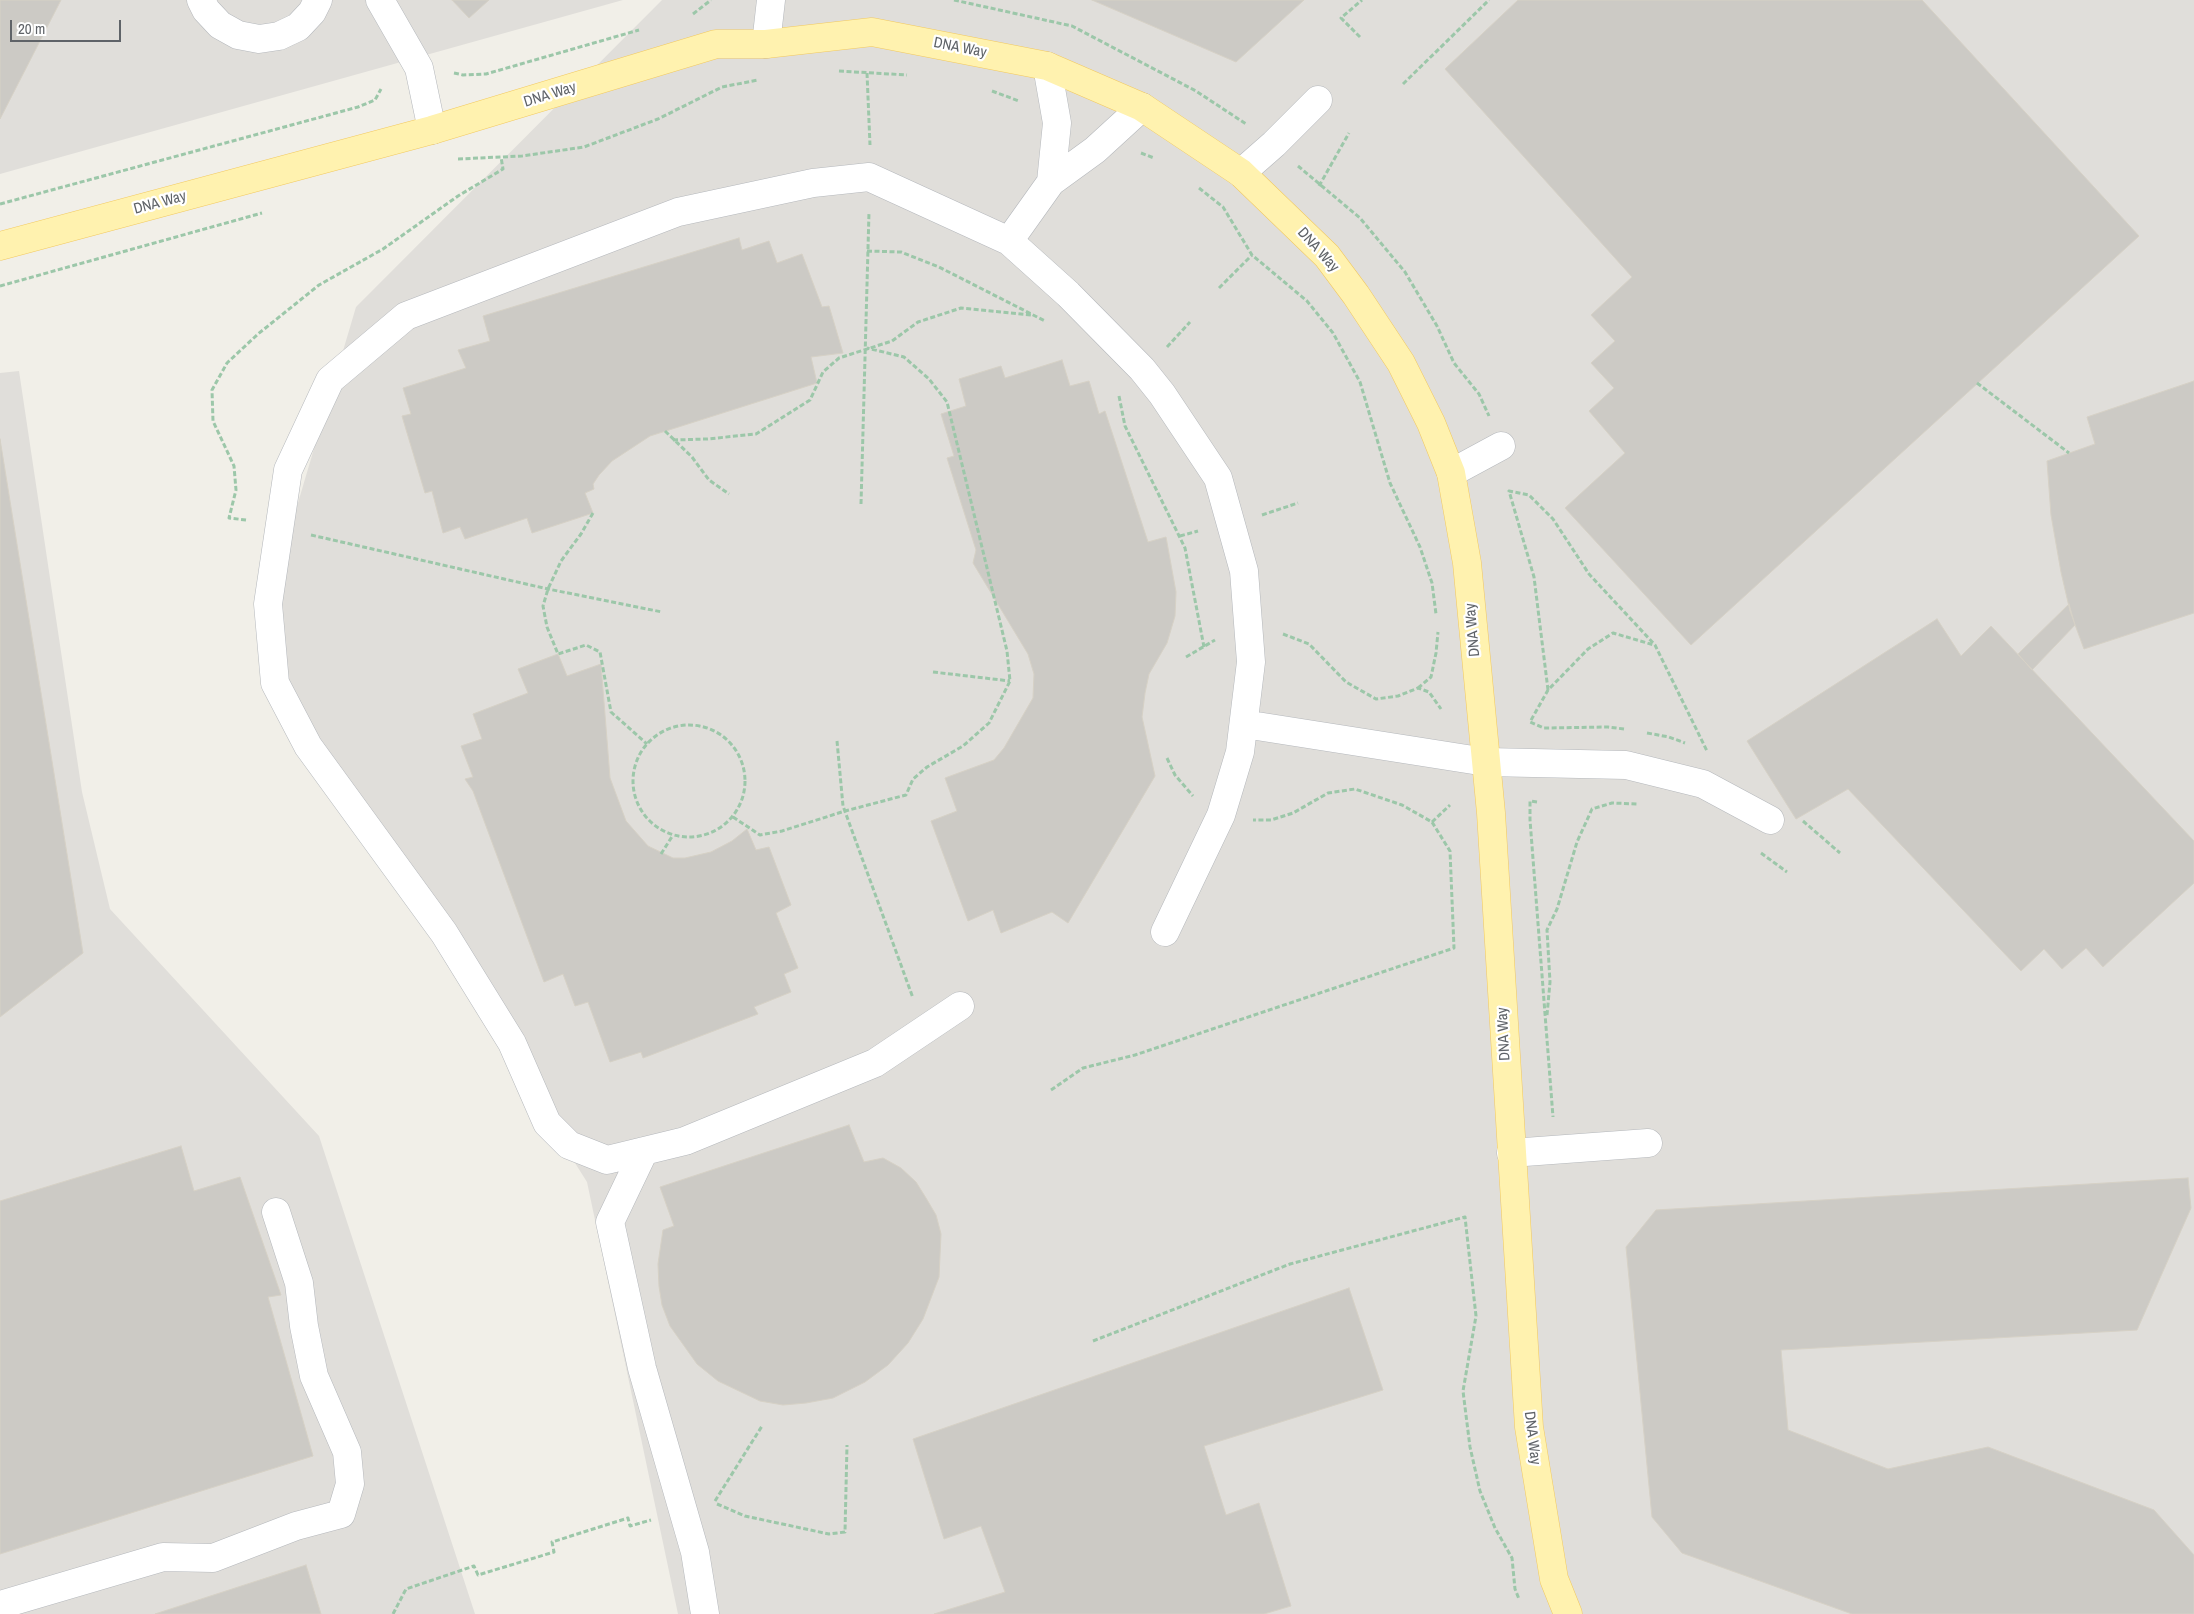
<!DOCTYPE html>
<html>
<head>
<meta charset="utf-8">
<style>
	body { margin:0 }
	#map { position:relative; width:2194px; height:1614px; overflow:hidden; background:#f1efe8; font-family:"Archivo Narrow",sans-serif }
	canvas { display:block }
	.scale { position:absolute; left:10px; top:20px; width:111px; height:22px; box-sizing:border-box; border:2px solid #5f6368; border-top:0; padding-left:6px; font-size:15px; line-height:18px; white-space:nowrap; color:#5f6368; -webkit-text-stroke:4px #fff; paint-order:stroke }
</style>
</head>
<body>
<div id="map">
<canvas width="2194" height="1614"></canvas>
<div class="scale">20 m</div>
</div>
<script>
const c = document.querySelector('canvas').getContext('2d');
c.lineJoin = 'round';
function fill(path, color) {
  c.fillStyle = color;
  c.fill(path, 'evenodd');
}
function shape(rows) {
  const path = new Path2D();
  for (const r of rows) {
    if (r.length === 3) {
      path.moveTo(r[0] + r[2], r[1]);
      path.arc(r[0], r[1], r[2], 0, 2 * Math.PI);
      continue;
    }
    path.moveTo(r[0], r[1]);
    for (let i = 2; i < r.length; i += 2) path.lineTo(r[i], r[i + 1]);
  }
  return path;
}
function stroke(path, color, width, dash) {
  c.strokeStyle = color;
  c.lineWidth = width;
  c.lineCap = dash ? 'butt' : 'round';
  c.setLineDash(dash || []);
  c.stroke(path);
}
function label(font, color, halo, rows, align = 'center') {
  c.font = font + ' "Archivo Narrow",sans-serif';
  c.lineWidth = 4.5;
  c.setLineDash([]);
  c.textBaseline = 'middle';
  c.strokeStyle = halo;
  c.fillStyle = color;
  for (const [text, x, y, turn = 0] of rows) {
    c.save();
    c.translate(x, y);
    c.rotate((+turn || 0) * Math.PI / 180);
    c.textAlign = isNaN(turn) ? turn : align;
    if (halo) c.strokeText(text, 0, 0);
    c.fillText(text, 0, 0);
    c.restore();
  }
}
const industrial = shape([
	[0,0,623,0,0,174],
	[662,0,2194,0,2194,1614,678,1614,587,1182,294,718,268,604,356,307],
	[19,371,82,792,110,909,319,1136,475,1614,0,1614,0,373]
]);
const building = shape([
	[0,0,61,0,0,119,0,0],
	[452,0,489,0,469,18,452,0],
	[1092,0,1304,0,1236,62,1092,0],
	[1518,0,1922,0,2139,236,1691,645,1565,508,1625,453,1589,411,1614,388,1591,363,1615,341,1591,315,1632,277,1445,69,1518,0],
	[739,238,742,250,769,241,777,263,802,254,822,307,829,306,843,353,811,357,817,383,650,436,612,461,599,475,593,484,594,489,585,493,593,513,532,533,527,518,465,539,460,527,443,533,432,491,425,493,402,416,411,414,403,388,466,368,458,350,490,341,483,316,739,238],
	[1062,360,1070,386,1089,381,1099,414,1105,411,1148,542,1166,537,1176,592,1175,616,1167,643,1149,674,1145,693,1142,717,1155,776,1068,923,1052,912,1001,933,993,910,968,921,931,821,957,811,945,778,994,760,1004,748,1033,698,1034,674,1028,654,973,563,976,550,947,458,954,456,941,414,966,406,959,379,1001,366,1005,378,1062,360],
	[2194,381,2194,613,2084,649,2070,611,2061,572,2051,515,2047,461,2095,444,2087,417,2194,381],
	[0,439,83,953,0,1017,0,439],
	[2069,604,2075,625,2032,670,2018,654,2069,604],
	[1937,619,1961,656,1991,626,2194,841,2194,883,2103,967,2086,948,2062,969,2044,949,2021,971,1848,789,1796,819,1747,741,1937,619],
	[558,654,567,676,601,664,610,778,626,821,648,846,673,858,685,858,711,852,732,841,747,829,756,850,769,847,791,905,776,913,798,968,784,974,791,992,754,1007,758,1014,643,1058,641,1052,610,1062,588,1002,575,1006,563,974,544,982,473,791,465,779,473,777,461,746,482,739,473,714,528,693,518,669,558,654],
	[849,1125,864,1162,883,1158,901,1168,916,1182,926,1198,936,1215,941,1234,939,1277,923,1319,908,1343,888,1365,865,1382,833,1398,806,1403,783,1405,760,1401,718,1381,697,1364,670,1326,662,1305,659,1286,658,1264,663,1230,674,1226,660,1187,849,1125],
	[181,1146,194,1191,240,1177,281,1295,268,1297,313,1456,0,1554,0,1201,181,1146],
	[2188,1178,2191,1208,2137,1330,1781,1350,1788,1430,1888,1469,1988,1447,2154,1510,2194,1555,2194,1614,1852,1614,1682,1553,1652,1517,1626,1247,1656,1210,2188,1178],
	[1349,1288,1383,1390,1204,1446,1226,1515,1259,1503,1291,1606,1264,1614,934,1614,1005,1592,981,1526,944,1539,913,1439,1349,1288],
	[306,1565,321,1614,155,1614,306,1565]
]);
const path = shape([
	[954,0,1072,26,1196,91,1246,124],
	[693,14,711,0],
	[1360,37,1341,18,1362,0],
	[839,71,907,75],
	[454,73,463,75,486,74,639,30],
	[867,73,870,145],
	[1403,84,1489,0],
	[992,91,1019,101],
	[1141,153,1154,158],
	[458,159,522,156,584,147,658,119,722,87,758,80],
	[1298,166,1360,218,1405,272,1437,326,1454,363,1479,394,1489,416],
	[1319,186,1349,133],
	[1199,188,1223,207,1252,255,1307,301,1333,333,1360,382,1390,483,1420,547,1432,583,1436,614],
	[0,204,358,107,375,100,381,89],
	[867,251,901,252,939,267,1045,321],
	[0,286,262,213],
	[1219,288,1252,255],
	[1167,347,1190,322],
	[1977,383,2069,453],
	[1119,396,1125,426,1185,548,1204,647],
	[665,431,692,457,709,480,729,494],
	[673,440,707,439,756,434,810,400,823,372,839,358,892,341,918,322,961,308,1031,315],
	[861,504,869,212],
	[593,513,581,534,561,561,548,589,543,606,547,627,558,654,586,645,600,652,611,712,647,744],
	[1262,515,1298,503],
	[246,520,229,518,236,490,234,466,213,421,212,390,227,363,258,334,319,285,383,249,458,196,503,169,501,157],
	[311,535,548,589,662,612],
	[1180,536,1198,531],
	[1283,634,1309,644,1346,682,1376,699,1398,696,1418,688,1429,692,1441,709],
	[1186,657,1215,640],
	[933,672,1010,681],
	[1418,688,1431,677,1436,653,1438,632],
	[1548,690,1534,577,1509,491,1529,495,1553,519,1589,574,1655,645,1707,751],
	[689,781,56],
	[1624,729,1608,727,1544,728,1530,722,1548,690,1588,649,1613,633,1654,645],
	[1647,733,1669,737,1685,743],
	[837,741,843,806,913,998],
	[1167,758,1175,775,1193,796],
	[1537,802,1530,801,1530,820,1553,1117],
	[733,817,760,835,782,831,845,811,906,795,913,779,927,767,963,746,989,723,1010,681,1007,651,947,402,929,379,904,357,867,348],
	[1803,821,1840,853],
	[1432,822,1450,805],
	[1761,853,1787,872],
	[661,854,673,835],
	[1547,1015,1550,982,1547,930,1557,909,1577,842,1592,809,1612,803,1638,804],
	[1051,1090,1083,1068,1135,1055,1454,948,1450,851,1432,822,1402,805,1355,789,1328,793,1293,813,1271,820,1253,820],
	[1093,1341,1290,1264,1465,1217,1476,1316,1463,1391,1470,1447,1480,1491,1495,1528,1512,1558,1515,1589,1519,1599],
	[715,1501,762,1426],
	[717,1504,745,1516,829,1534,845,1532,847,1445],
	[393,1614,406,1589,474,1566,478,1575,554,1552,552,1542,628,1518,630,1526,651,1520]
]);
const minor = shape([
	[201,0,206,10,220,25,238,35,259,39,279,36,298,27,312,12,318,0],
	[380,0,419,68,432,130],
	[766,44,771,0],
	[1047,66,1057,123,1051,182],
	[1241,173,1274,144,1318,100],
	[1009,241,1051,182,1095,150,1142,107],
	[1451,473,1501,446],
	[1244,724,1486,762,1626,765,1703,784,1770,820],
	[960,1006,875,1063,685,1141,607,1160,569,1145,547,1123,512,1043,444,933,308,746,275,683,268,604,288,470,330,380,406,316,678,212,813,183,869,177,1009,241,1068,294,1142,369,1162,394,1218,478,1244,571,1251,662,1240,752,1221,815,1165,932],
	[644,1151,610,1222,642,1368,695,1552,705,1614],
	[1511,1153,1648,1143],
	[0,1605,163,1557,213,1558,296,1526,341,1514,350,1484,347,1452,314,1376,304,1326,299,1283,276,1212]
]);
const major = shape([
	[0,246,432,130,716,44,766,44,872,32,1047,66,1142,107,1241,173,1327,256,1356,295,1401,363,1431,423,1451,473,1467,563,1491,813,1529,1427,1554,1579,1568,1614]
]);
const streetNames = [
	["DNA Way",960,48,11],
	["DNA Way",550,95,-17],
	["DNA Way",160,203,-15],
	["DNA Way",1318,250,48],
	["DNA Way",1473,630,-95],
	["DNA Way",1504,1034,-93],
	["DNA Way",1532,1438,83]
];
fill(industrial, '#e0deda');
fill(building, '#cccac5');
stroke(building, '#d6d1c6', 1);
stroke(minor, '#b5b8bc', 29);
stroke(major, '#f2c960', 29);
stroke(path, '#9cc7a9', 3, [5, 2.5]);
stroke(minor, '#fff', 28);
stroke(major, '#fff2af', 28);
label('15px', '#5f6368', '#fff', streetNames);
</script>
</body>
</html>
